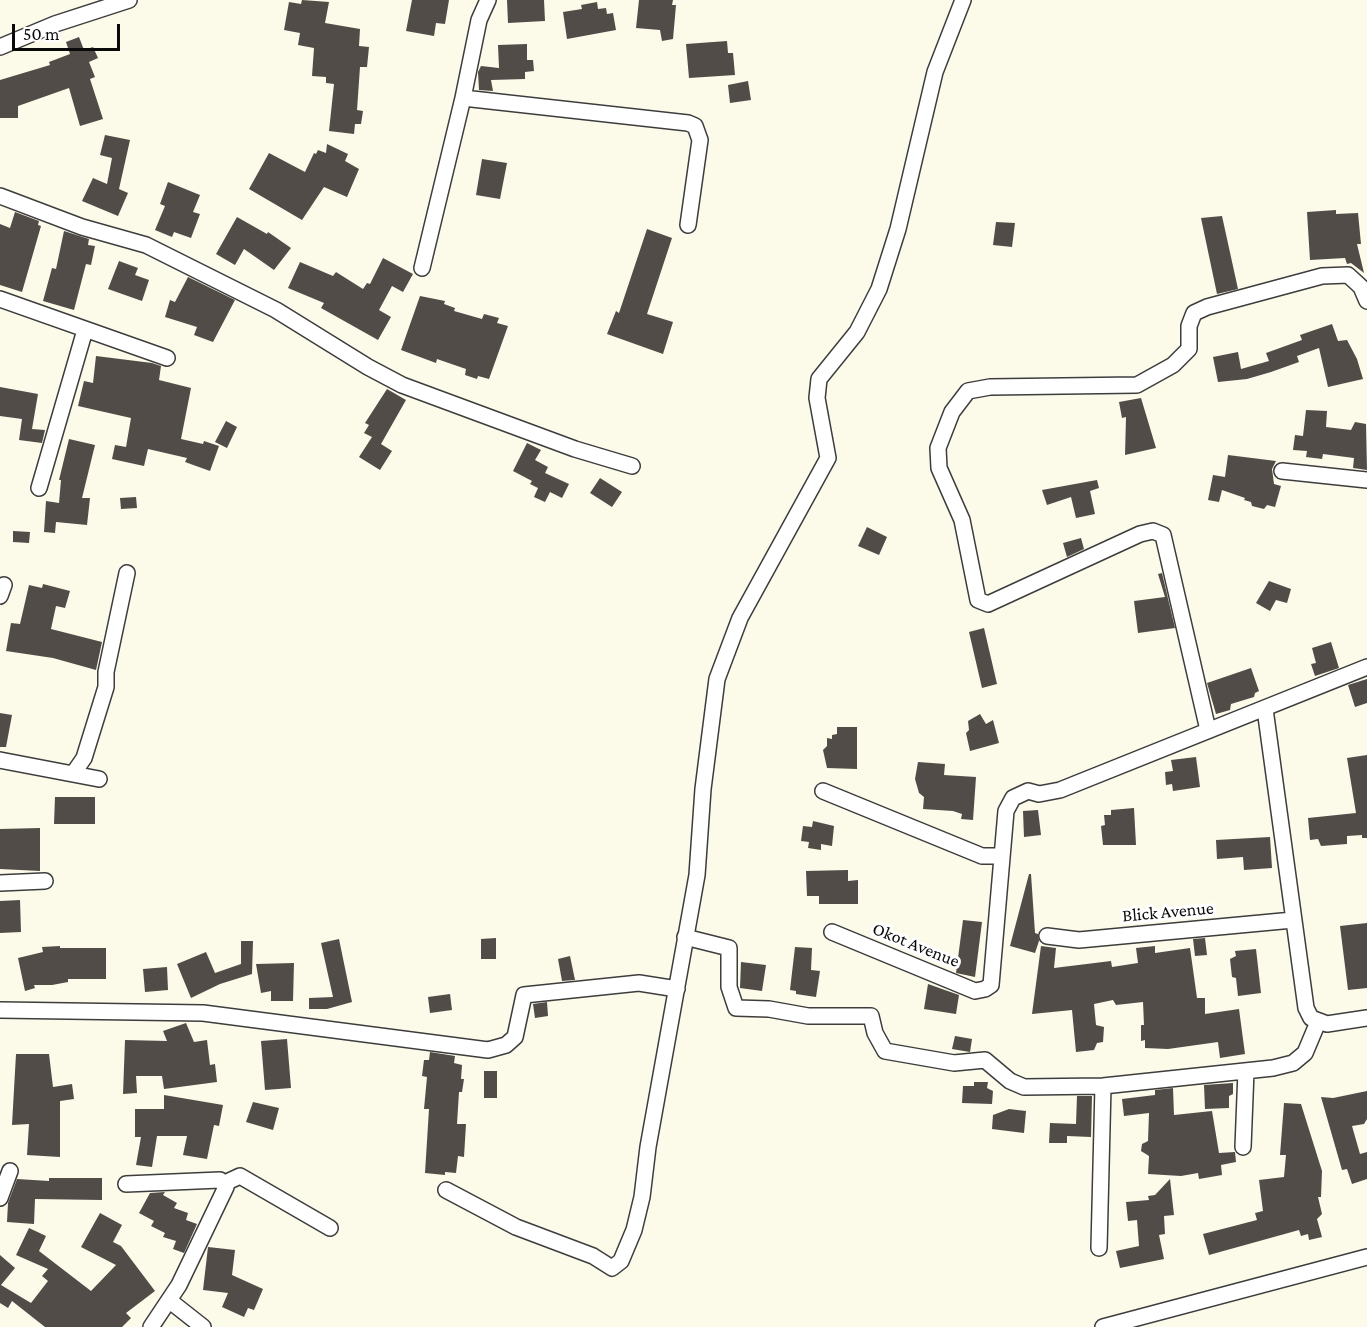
<!DOCTYPE html>
<html>
<head>
<meta charset="utf-8">
<style>
	body { margin:0 }
	#map { position:relative; width:1367px; height:1327px; overflow:hidden; background:#fcfae9; font-family:"Crimson Pro",serif }
	canvas { display:block }
	.scale { position:absolute; left:12px; top:24px; width:108px; height:27px; box-sizing:border-box; border:3px solid #0a0a0a; border-top:0; padding-left:8px; font-size:18px; line-height:21px; white-space:nowrap; color:#0a0a0a; -webkit-text-stroke:4px #fff; paint-order:stroke }
</style>
</head>
<body>
<div id="map">
<canvas width="1367" height="1327"></canvas>
<div class="scale">50 m</div>
</div>
<script>
const c = document.querySelector('canvas').getContext('2d');
c.lineJoin = 'round';
function fill(path, color) {
  c.fillStyle = color;
  c.fill(path, 'evenodd');
}
function shape(rows) {
  const path = new Path2D();
  for (const r of rows) {
    path.moveTo(r[0], r[1]);
    for (let i = 2; i < r.length; i += 2) path.lineTo(r[i], r[i + 1]);
  }
  return path;
}
function stroke(path, color, width, dash) {
  c.strokeStyle = color;
  c.lineWidth = width;
  c.lineCap = dash ? 'butt' : 'round';
  c.setLineDash(dash || []);
  c.stroke(path);
}
function label(font, color, halo, rows, align = 'center') {
  c.font = font + ' "Crimson Pro",serif';
  c.lineWidth = 6;
  c.setLineDash([]);
  c.textBaseline = 'middle';
  c.strokeStyle = halo;
  c.fillStyle = color;
  for (const [text, x, y, turn = 0] of rows) {
    c.save();
    c.translate(x, y);
    c.rotate((+turn || 0) * Math.PI / 180);
    c.textAlign = isNaN(turn) ? turn : align;
    if (halo) c.strokeText(text, 0, 0);
    c.fillText(text, 0, 0);
    c.restore();
  }
}
const building = shape([
	[302,0,329,2,325,23,360,29,359,46,369,47,367,67,360,67,357,110,363,111,361,124,355,124,354,134,329,131,334,84,326,83,326,77,312,76,314,48,298,45,300,33,284,30,289,2,301,4],
	[412,0,449,0,445,24,436,23,434,36,406,31],
	[507,0,544,0,545,21,508,23],
	[639,0,673,0,672,5,676,5,673,39,662,41,660,30,636,28],
	[597,2,598,9,606,8,607,14,613,13,616,30,567,39,563,12,582,9,581,5],
	[79,37,84,50,93,47,98,58,89,62,95,77,90,79,103,119,80,126,69,88,18,106,18,118,0,118,0,80,50,65,49,62,70,54,66,42],
	[727,41,728,53,733,53,735,75,689,78,686,44],
	[527,44,527,60,533,60,534,71,525,72,525,79,491,80,493,91,479,90,478,72,481,66,499,68,498,45],
	[748,81,751,100,730,103,728,85],
	[105,135,130,140,119,189,128,193,118,216,82,201,93,178,107,184,112,158,100,155],
	[327,144,348,154,345,161,359,169,347,197,324,187,302,220,249,189,269,153,305,172,314,153,316,154,318,150,326,153],
	[482,159,507,163,500,199,476,195],
	[168,182,200,195,193,212,200,214,191,238,174,232,172,237,155,230,165,206,160,204],
	[1336,210,1336,214,1358,213,1361,244,1357,244,1364,273,1351,263,1347,264,1345,258,1310,260,1307,212],
	[15,212,39,221,38,225,41,226,22,292,0,285,0,224,10,228],
	[1222,216,1238,289,1217,294,1201,218],
	[237,217,267,234,268,232,291,248,274,270,244,249,235,265,216,254],
	[996,222,1015,223,1012,247,993,245],
	[647,229,672,238,647,314,673,322,663,354,607,334,616,311,619,313],
	[64,231,89,239,88,245,95,246,91,265,86,264,74,310,43,301,52,268,56,269],
	[383,258,413,274,403,292,392,286,379,310,391,317,378,340,321,308,324,303,288,288,300,262,333,276,336,272,363,289,367,283,370,284],
	[119,261,138,268,135,275,149,280,142,301,108,289],
	[188,277,235,300,213,342,194,335,197,327,165,317,170,300,175,302],
	[420,296,445,301,444,304,455,308,454,311,482,319,484,314,499,318,497,323,508,326,489,379,478,376,477,379,465,375,466,369,437,359,436,363,401,350],
	[1332,324,1338,341,1347,340,1357,359,1363,379,1328,387,1319,348,1297,356,1299,362,1271,372,1247,379,1218,382,1213,357,1238,352,1241,369,1269,361,1266,353,1302,340,1300,335],
	[96,356,152,363,161,366,159,380,191,388,181,439,203,444,204,441,219,446,210,471,185,462,187,458,148,449,144,466,112,459,115,445,126,447,131,418,78,406,84,381,93,383],
	[0,387,38,394,32,429,45,430,42,443,19,440,22,419,0,416],
	[387,389,406,400,381,444,392,451,380,470,359,457,372,437,364,433,369,425,365,423],
	[1141,398,1156,448,1125,455,1126,417,1122,418,1119,402],
	[1306,410,1327,411,1326,427,1351,430,1355,422,1366,424,1367,470,1353,468,1354,458,1323,454,1322,459,1306,457,1307,451,1293,450,1295,435,1303,436],
	[226,421,237,427,227,448,215,442],
	[69,439,95,445,82,498,90,498,87,525,56,522,55,533,44,532,46,501,59,503,61,480,59,480],
	[527,443,541,450,535,460,548,467,545,473,569,484,562,498,550,492,545,502,534,497,538,488,530,484,532,481,513,471],
	[1228,455,1276,461,1272,469,1274,484,1281,486,1275,507,1267,505,1264,509,1252,506,1251,502,1244,500,1245,498,1222,490,1219,502,1208,500,1213,475,1225,477],
	[600,478,622,492,612,507,590,493],
	[1097,480,1099,488,1090,491,1095,514,1076,518,1071,497,1047,505,1042,490],
	[136,497,137,508,121,509,120,498],
	[867,527,887,537,879,555,858,546],
	[13,531,30,532,29,543,13,542],
	[1081,538,1084,549,1067,557,1063,543],
	[1162,573,1175,628,1138,633,1134,601,1165,597,1158,574],
	[1269,581,1291,589,1287,603,1276,600,1270,611,1256,603],
	[43,584,70,591,65,608,56,606,51,629,102,642,96,670,53,658,6,651,11,623,20,624,29,585,42,588],
	[984,628,997,684,982,688,969,632],
	[1331,642,1339,668,1315,676,1311,664,1316,663,1312,648],
	[1251,668,1259,691,1255,693,1254,697,1231,704,1230,710,1216,714,1207,683],
	[1367,679,1367,703,1355,707,1348,685],
	[0,713,12,715,6,747,0,747],
	[980,714,986,724,993,720,999,743,970,751,966,733,969,730,968,721],
	[837,727,857,727,857,769,827,768,823,750,827,746,827,738,832,739,832,735,837,734],
	[1367,755,1367,838,1362,838,1362,835,1347,836,1347,844,1321,846,1318,839,1310,840,1308,818,1356,813,1347,758],
	[1196,757,1200,787,1173,791,1172,784,1166,785,1165,772,1173,771,1171,760],
	[918,762,945,764,944,775,976,777,973,820,961,819,962,814,953,811,923,809,924,797,919,793,915,779],
	[55,797,95,797,95,824,54,824],
	[1134,808,1136,845,1103,845,1101,826,1105,825,1104,815,1111,815,1111,810],
	[1038,810,1041,835,1024,837,1023,811],
	[813,821,834,826,832,846,821,844,821,850,808,848,809,842,801,841,803,826,812,827],
	[40,828,40,871,0,869,0,829],
	[1270,837,1272,868,1244,870,1243,857,1217,859,1216,840],
	[848,870,848,881,858,880,858,904,819,904,819,896,807,896,806,871],
	[1029,874,1031,874,1035,933,1038,934,1039,941,1035,953,1010,946],
	[20,900,21,932,0,933,0,901],
	[963,920,982,922,975,977,956,973],
	[1367,923,1367,988,1348,990,1340,926],
	[496,938,496,959,481,959,481,939],
	[1205,938,1207,955,1195,956,1193,939],
	[339,939,352,1002,327,1009,309,1009,309,998,333,997,321,943],
	[241,941,253,941,252,974,220,984,191,998,177,964,206,952,215,973,241,964],
	[60,946,60,948,106,948,106,979,68,979,68,982,52,985,34,985,35,988,25,991,18,958,43,952,42,947],
	[1041,946,1056,948,1054,968,1111,961,1112,967,1138,963,1136,948,1155,946,1155,953,1190,948,1197,998,1205,998,1205,1014,1239,1009,1245,1054,1220,1058,1218,1042,1168,1049,1145,1048,1145,1040,1141,1041,1141,1025,1144,1025,1143,1002,1116,1005,1113,1000,1094,1004,1096,1025,1104,1027,1103,1042,1097,1043,1094,1050,1076,1052,1072,1010,1032,1014],
	[795,947,812,948,811,970,820,971,816,997,796,994,796,991,790,990],
	[1256,949,1261,993,1238,996,1236,978,1232,977,1230,959,1236,956,1235,951],
	[570,956,575,980,562,981,558,959],
	[741,962,766,965,762,991,740,988],
	[294,963,293,1001,271,1001,271,991,261,993,256,964],
	[167,967,168,990,145,992,143,969],
	[928,984,959,995,956,1014,924,1009],
	[450,994,452,1010,430,1013,428,997],
	[547,1002,548,1016,535,1018,533,1004],
	[186,1023,194,1042,207,1040,210,1065,215,1064,217,1082,164,1089,162,1076,136,1076,137,1093,123,1094,125,1040,167,1041,163,1031],
	[955,1036,972,1039,970,1052,952,1049],
	[287,1039,291,1088,265,1090,261,1041],
	[430,1052,455,1056,454,1063,462,1065,461,1079,464,1079,462,1092,459,1092,457,1124,466,1124,464,1157,458,1156,456,1173,445,1172,445,1175,425,1173,429,1109,424,1109,427,1077,422,1076,424,1060,429,1060],
	[16,1054,49,1054,53,1087,72,1084,74,1099,60,1101,60,1157,27,1155,29,1124,12,1125],
	[484,1071,497,1071,497,1098,484,1098],
	[974,1082,988,1082,987,1088,993,1091,992,1104,962,1103,963,1086,974,1086],
	[1233,1083,1233,1094,1229,1096,1229,1108,1205,1109,1204,1085],
	[1173,1088,1174,1115,1212,1111,1219,1153,1235,1152,1236,1162,1221,1165,1222,1175,1199,1179,1198,1173,1181,1176,1148,1174,1149,1156,1141,1151,1142,1144,1148,1141,1149,1113,1124,1116,1122,1099,1155,1095,1155,1090],
	[1367,1091,1367,1119,1364,1124,1352,1126,1360,1154,1367,1152,1367,1179,1352,1184,1347,1169,1342,1170,1321,1097,1333,1098],
	[164,1095,223,1105,219,1126,214,1125,207,1159,183,1155,187,1136,157,1136,152,1167,136,1165,141,1137,135,1137,135,1109,164,1109],
	[1077,1096,1092,1096,1091,1137,1067,1136,1067,1143,1049,1143,1050,1123,1076,1124],
	[253,1102,279,1108,273,1130,246,1122],
	[1284,1103,1301,1104,1322,1171,1321,1197,1318,1197,1322,1214,1317,1219,1322,1237,1309,1240,1308,1234,1301,1236,1299,1230,1209,1255,1203,1234,1257,1220,1255,1213,1263,1211,1259,1180,1284,1177,1286,1155,1280,1155],
	[1009,1109,1026,1111,1024,1133,992,1129,993,1115],
	[49,1178,102,1178,102,1200,35,1199,34,1224,7,1222,8,1203,17,1179,49,1181],
	[1170,1179,1174,1215,1164,1216,1165,1234,1159,1235,1164,1259,1120,1268,1116,1251,1139,1246,1137,1220,1128,1221,1126,1202,1149,1200,1148,1196,1155,1195],
	[165,1192,163,1195,177,1203,174,1208,188,1213,186,1220,197,1224,184,1253,173,1249,176,1241,163,1237,165,1233,151,1226,154,1221,139,1213,150,1193],
	[100,1213,122,1225,113,1242,121,1246,155,1291,126,1313,131,1318,122,1327,45,1327,12,1301,8,1308,0,1303,0,1255,15,1268,1,1285,31,1303,48,1281,42,1276,48,1269,16,1255,29,1228,46,1236,39,1251,91,1291,116,1265,81,1247],
	[208,1247,235,1250,232,1275,263,1289,254,1310,248,1308,244,1317,222,1307,228,1293,203,1290]
]);
const minor = shape([
	[488,0,479,20,463,98,688,123,695,126,700,140,688,225],
	[0,47,55,24,129,0],
	[0,196,82,227,146,245,276,310,368,367,402,385,575,449,632,466],
	[422,268,463,98],
	[0,299,167,358],
	[1282,471,1367,480],
	[39,488,85,330],
	[0,596,4,585],
	[1265,709,1306,1008,1311,1018,1327,1024,1367,1018],
	[1208,730,1163,535,1153,531,1140,534,988,604,978,600,962,520,939,468,938,448,952,412,968,391,990,387,1137,385,1173,365,1189,349,1189,326,1194,313,1207,307,1322,276,1348,275,1361,287,1367,301],
	[0,760,99,779],
	[73,774,84,758,106,687,106,672,127,573],
	[823,791,982,856,1002,856],
	[0,883,45,881],
	[832,932,975,991,985,989,991,985,1006,811,1013,798,1028,791,1039,794,1060,790,1367,667],
	[1047,936,1079,940,1293,920],
	[685,937,729,948,729,987,736,1008,769,1009,808,1016,871,1016,875,1033,885,1051,954,1063,985,1060,1010,1081,1024,1087,1103,1086,1273,1068,1293,1063,1305,1053,1318,1022],
	[0,1010,203,1013,488,1050,506,1045,515,1037,524,995,639,983,677,989],
	[1243,1147,1246,1071],
	[225,1183,240,1176,330,1228],
	[126,1184,220,1180,226,1187,179,1285,151,1327],
	[446,1190,516,1227,593,1256,612,1268,621,1261,634,1230,642,1197,648,1147,697,875,703,789,717,679,740,618,828,458,817,398,819,379,857,332,879,289,898,229,935,72,963,0],
	[0,1198,10,1171],
	[1099,1248,1103,1086],
	[170,1301,203,1327],
	[1103,1327,1367,1257]
]);
const streetNames = [
	["Blick Avenue",1168,912,-5],
	["Okot Avenue",916,945,22]
];
fill(building, '#514c48');
stroke(minor, '#3d3d3d', 18);
stroke(minor, '#fff', 15);
label('18px', '#0a0a0a', '#fff', streetNames);
</script>
</body>
</html>
